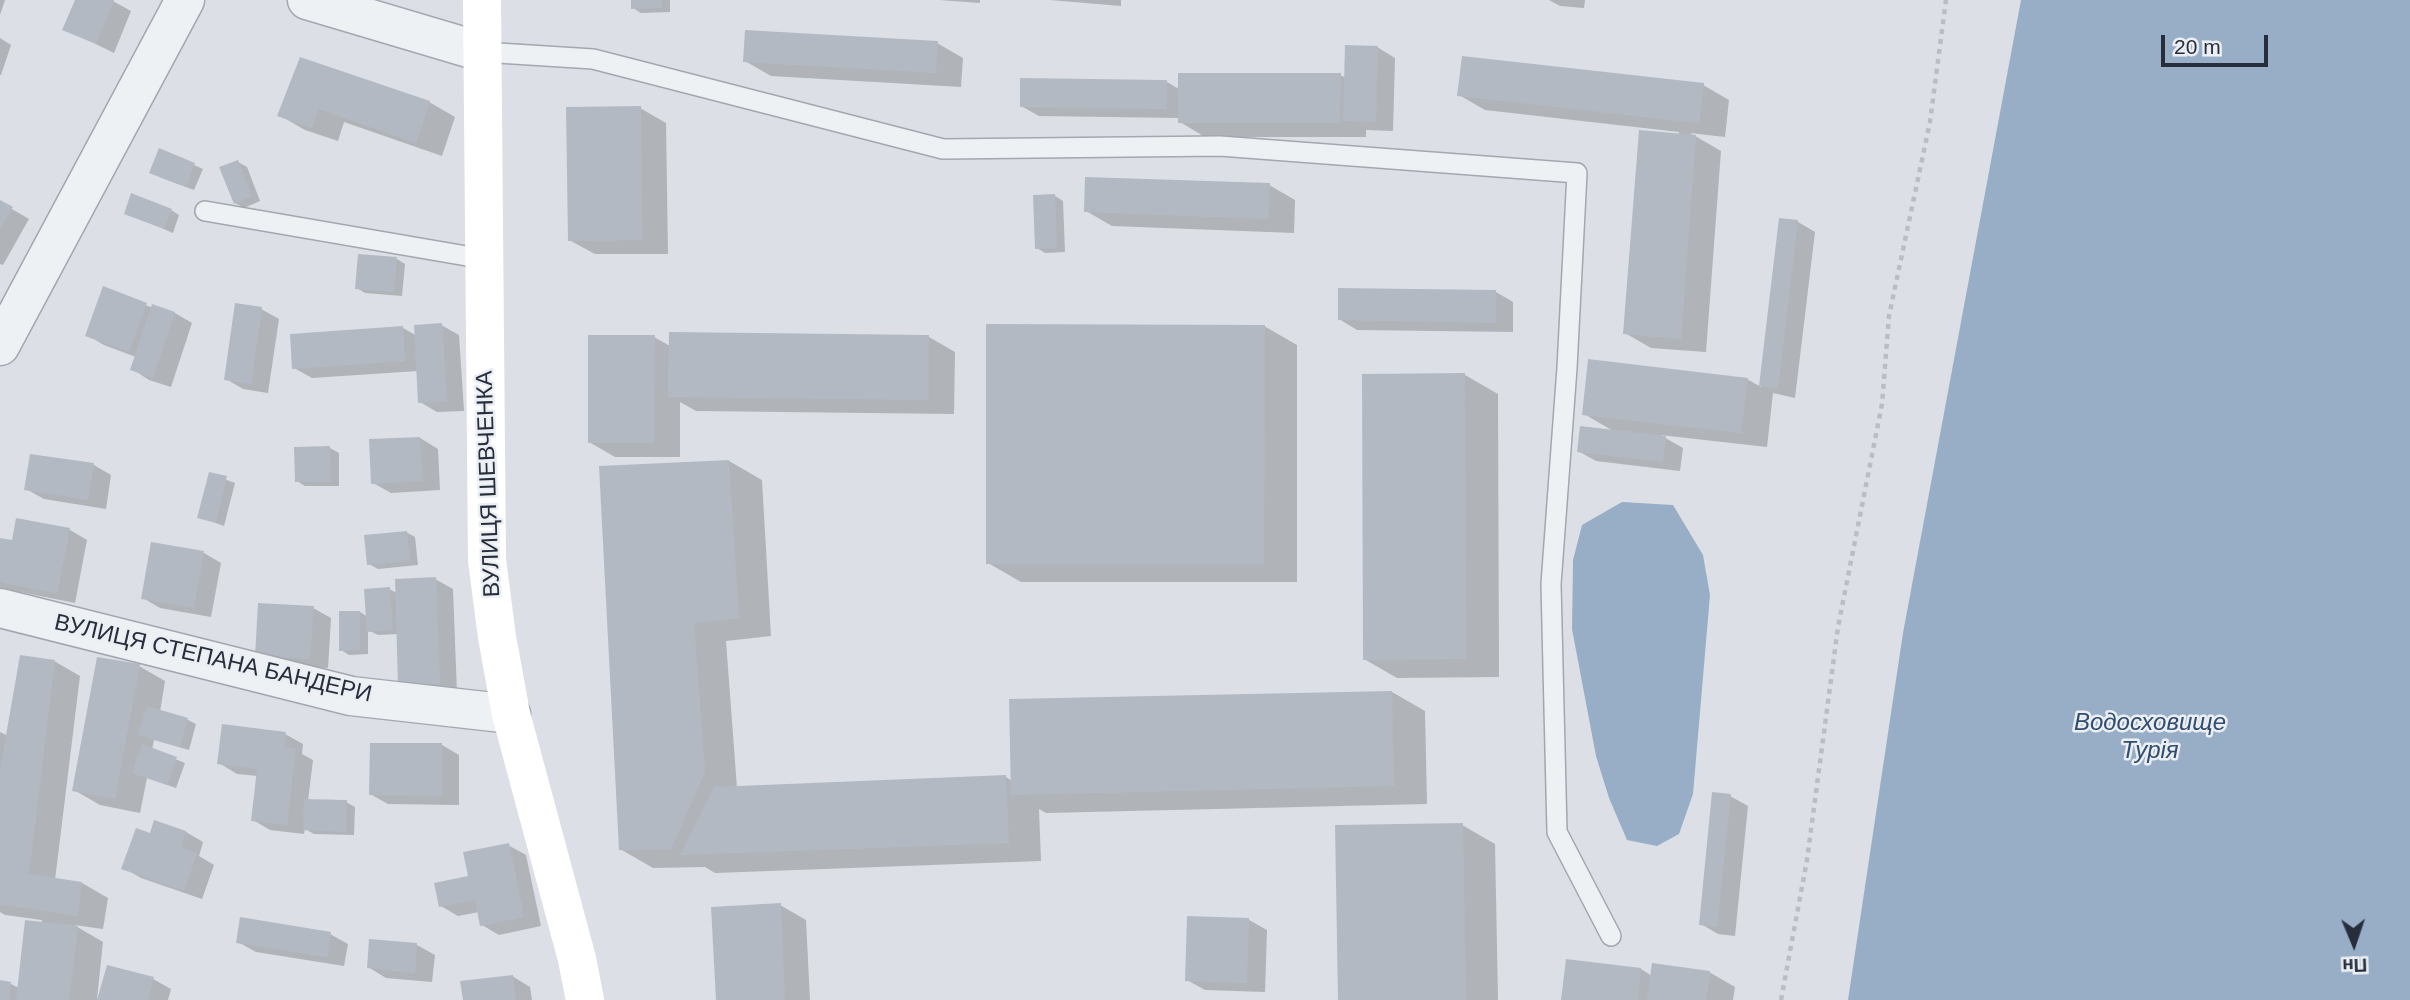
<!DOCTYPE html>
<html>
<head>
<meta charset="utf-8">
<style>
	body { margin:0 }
	#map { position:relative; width:2410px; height:1000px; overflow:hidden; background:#dce0e6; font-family:Arial,sans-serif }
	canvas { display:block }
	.north { position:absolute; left:2319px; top:909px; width:70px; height:70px; -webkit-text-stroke:5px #ebeff4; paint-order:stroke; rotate:178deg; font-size:19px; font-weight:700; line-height:28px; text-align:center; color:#262e3c }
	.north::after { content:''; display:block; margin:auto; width:24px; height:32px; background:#262e3c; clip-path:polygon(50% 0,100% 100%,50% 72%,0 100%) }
	.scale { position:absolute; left:2161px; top:35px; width:107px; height:32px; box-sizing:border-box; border:4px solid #262e3c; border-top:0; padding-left:9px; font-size:21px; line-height:24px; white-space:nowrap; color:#262e3c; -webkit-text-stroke:5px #ebeff4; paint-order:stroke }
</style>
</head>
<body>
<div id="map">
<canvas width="2410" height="1000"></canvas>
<div class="north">Пн</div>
<div class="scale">20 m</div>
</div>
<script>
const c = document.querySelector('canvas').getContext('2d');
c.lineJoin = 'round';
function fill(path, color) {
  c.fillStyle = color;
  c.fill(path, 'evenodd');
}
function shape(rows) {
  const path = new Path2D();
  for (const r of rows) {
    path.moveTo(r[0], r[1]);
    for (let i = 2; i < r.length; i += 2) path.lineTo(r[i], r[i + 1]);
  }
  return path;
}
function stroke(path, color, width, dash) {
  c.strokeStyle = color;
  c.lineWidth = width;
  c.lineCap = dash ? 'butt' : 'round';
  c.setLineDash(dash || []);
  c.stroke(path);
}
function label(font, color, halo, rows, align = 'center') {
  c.font = font + ' Arial,sans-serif';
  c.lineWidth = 5;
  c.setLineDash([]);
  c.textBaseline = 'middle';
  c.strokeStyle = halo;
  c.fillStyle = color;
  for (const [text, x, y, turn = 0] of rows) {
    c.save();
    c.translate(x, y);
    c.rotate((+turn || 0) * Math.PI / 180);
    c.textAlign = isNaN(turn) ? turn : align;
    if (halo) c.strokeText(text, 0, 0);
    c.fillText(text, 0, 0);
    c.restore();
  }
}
const water = shape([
	[2021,0,2410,0,2410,1000,1848,1000,1903,633],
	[1622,502,1673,505,1703,555,1710,595,1693,794,1679,834,1657,846,1627,840,1609,798,1596,756,1572,629,1573,560,1582,525]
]);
const shadow = shape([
	[0,0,5,0,0,15],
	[77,0,111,0,131,11,114,53,65,29],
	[632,0,670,0,670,12,641,13,633,8],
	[939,0,980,0,980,3],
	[1050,0,1121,0,1121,6],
	[1549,0,1585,0,1584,8,1560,6],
	[0,38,11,45,1,75,0,75],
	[937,43,963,58,961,87,771,76,745,61],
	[1377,47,1395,58,1393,131,1366,130,1366,137,1205,137,1180,122,1179,118,1039,116,1021,106,1167,82,1179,89,1340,75,1346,78],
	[301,59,429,102,455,117,442,156,344,122,338,141,305,130,279,115],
	[1703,85,1729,100,1725,137,1690,133,1721,151,1706,352,1651,348,1625,333,1679,132,1485,110,1459,95],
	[640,108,666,123,668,254,595,254,569,240],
	[160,150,203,169,194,190,159,177],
	[238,162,247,167,260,201,244,208,235,203],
	[1269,185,1295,200,1294,233,1112,226,1086,211],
	[1055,196,1063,201,1065,252,1045,253,1037,248],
	[0,202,29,219,3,265,0,264],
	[171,210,179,215,173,233,126,213],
	[1781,220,1798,222,1815,232,1795,398,1773,393,1767,447,1660,435,1683,448,1680,471,1596,461,1578,451,1615,432,1584,414,1747,379,1761,387],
	[397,259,405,264,402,296,365,293,357,288],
	[104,289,153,308,175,313,192,323,171,387,149,380,132,369,136,357,104,345,87,335],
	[1496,292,1513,302,1513,332,1357,330,1339,319],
	[261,309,279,319,268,393,243,389,226,379],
	[441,325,459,335,464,411,437,412,420,402,418,371,312,378,294,368,403,328,417,336],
	[1264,326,1297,345,1297,582,1021,582,988,563],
	[654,337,670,346,929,337,955,352,954,414,696,411,680,402,680,457,615,457,589,442],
	[1465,375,1498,394,1499,677,1397,678,1364,659],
	[420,438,438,449,440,490,391,493,373,483],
	[330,448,339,453,339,486,305,486,297,481],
	[31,456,94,465,111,475,106,509,44,499,26,489],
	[729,461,762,480,771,636,726,641,737,788,1006,777,1012,781,1392,692,1425,711,1427,804,1046,813,1039,809,1041,861,715,873,705,867,653,868,620,849],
	[210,474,235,483,224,526,199,517],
	[18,520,70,530,87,540,75,603,0,588,0,543,13,542],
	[406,532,415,537,418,565,378,569,369,564],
	[204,553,221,563,211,617,160,608,143,598],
	[435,579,453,589,457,693,417,695,398,634,378,635,368,630,368,654,349,655,341,650,360,612,368,617,389,589,397,593],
	[313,608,331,618,328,668,274,665,257,655],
	[54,661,80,676,55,880,82,883,108,898,103,929,74,925,103,942,97,999,153,979,171,989,168,1000,0,1000,0,982,11,984,19,988,42,920,5,915,0,912,0,732,8,736],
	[139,666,165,681,160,712,188,720,196,724,189,750,154,740,152,750,185,763,176,788,147,778,140,813,100,805,74,790],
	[285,734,303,744,302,754,313,760,308,801,346,802,355,807,354,835,314,834,305,829,304,834,270,830,253,820,258,776,237,774,219,763],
	[442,745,459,755,459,805,388,804,370,794],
	[1730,796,1748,806,1735,936,1718,934,1701,924],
	[155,822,186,832,203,842,199,856,214,865,202,899,141,878,124,868,151,835],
	[1462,825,1495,844,1498,1000,1339,1000],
	[508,845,526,855,541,926,499,935,482,925,479,912,458,916,441,906],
	[780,905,806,920,810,1000,717,1000],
	[1189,918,1249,920,1267,930,1265,992,1205,990,1187,980],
	[330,934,348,944,344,966,256,952,238,942],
	[371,941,417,945,435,955,432,982,386,978,368,967],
	[1641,969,1652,976,1709,972,1735,987,1733,1000,1563,1000],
	[512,976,530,987,532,1000,465,1000]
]);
const building = shape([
	[75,0,114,0,96,44,62,30],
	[631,0,662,0,662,8,631,9],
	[745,30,938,41,936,73,743,62],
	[1345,45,1378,46,1376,122,1343,121],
	[1462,56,1704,83,1699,123,1457,96],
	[300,57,430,101,416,143,318,109,312,128,277,116],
	[1178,73,1341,73,1340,123,1178,123],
	[1020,78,1167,80,1167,109,1020,107],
	[641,106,642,240,568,241,566,107],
	[1639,130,1696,135,1681,339,1623,334],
	[159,148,195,163,186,187,149,173],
	[238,160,252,196,234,204,219,167],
	[1085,177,1270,183,1268,219,1084,212],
	[131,193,172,209,164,229,124,214],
	[1055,194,1057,248,1035,249,1033,195],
	[0,200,13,207,0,229],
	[1779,218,1798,220,1778,389,1759,386],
	[358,254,397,257,394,292,355,289],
	[103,286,147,303,129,352,85,336],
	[1338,288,1496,290,1496,323,1338,320],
	[235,303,262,307,251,384,224,380],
	[152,304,175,312,153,378,130,370],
	[442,323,447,401,418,403,414,325],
	[986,324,1265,325,1264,564,986,564],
	[403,326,405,361,292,369,290,334],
	[669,332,929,335,929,400,668,397],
	[588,335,655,335,654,443,588,443],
	[1588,359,1748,378,1741,433,1582,415],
	[1465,373,1466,659,1363,660,1362,374],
	[1580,426,1666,436,1663,462,1577,452],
	[420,437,423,481,371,484,369,439],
	[330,446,331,482,295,482,294,447],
	[30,454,94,463,88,500,24,490],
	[729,460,739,618,694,623,705,772,671,849,619,850,599,466],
	[209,472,227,476,216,523,197,518],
	[16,518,70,528,57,594,0,582,0,538,12,540],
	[407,531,410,561,367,565,364,535],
	[151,542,204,551,194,608,141,599],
	[436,577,440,684,398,686,395,579],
	[390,587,393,630,367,632,364,589],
	[258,603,314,606,310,659,255,656],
	[339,611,360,611,360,650,339,651],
	[20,655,55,660,29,874,82,882,78,916,0,904,0,770],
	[97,657,140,664,115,799,72,791],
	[1392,691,1394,786,1011,795,1009,699],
	[147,706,188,718,180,747,138,735],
	[222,724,286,732,284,747,296,749,287,825,251,821,257,769,217,764],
	[370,743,442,743,442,796,369,795],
	[142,744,177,757,167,785,132,773],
	[1006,775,1009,843,680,855,714,787],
	[1712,792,1731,794,1717,927,1699,925],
	[304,799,347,800,346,832,303,830],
	[154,820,186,831,181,847,197,853,184,891,121,869,136,828,150,833],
	[1463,823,1466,1000,1338,1000,1335,825],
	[509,843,524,917,480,926,475,900,439,907,434,883,468,876,463,852],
	[781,903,785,1000,716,1000,711,907],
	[1187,916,1249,918,1247,983,1185,981],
	[240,917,331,932,327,957,236,943],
	[25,920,78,926,69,1000,16,1000],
	[369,939,417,943,415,973,367,968],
	[1566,959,1641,968,1638,1000,1561,1000],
	[1652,963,1710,971,1706,1000,1647,1000],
	[107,965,154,977,148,1000,97,1000],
	[513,975,516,1000,463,1000,460,981],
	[0,980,11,982,9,1000,0,1000]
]);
const path = shape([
	[1781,1000,1807,860,1838,627,1882,404,1889,316,1930,122,1946,0]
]);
const lane = shape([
	[482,52,593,59,943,149,1220,146,1577,173,1567,368,1551,584,1557,832,1611,936],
	[205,211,484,259]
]);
const street = shape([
	[307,0,482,52],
	[0,346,185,0],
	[0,608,351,696,511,714]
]);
const secondary = shape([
	[482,0,487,560,497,637,511,714,577,959,585,1000]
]);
const streetNames = [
	["ВУЛИЦЯ ШЕВЧЕНКА",489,484,-92],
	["ВУЛИЦЯ СТЕПАНА БАНДЕРИ",213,659,13]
];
const waterNames = [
	["Водосховище",2150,723],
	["Турія",2150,751]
];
fill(water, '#97aec6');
fill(shadow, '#0003');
fill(building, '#b3b9c3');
stroke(lane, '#a2a7b0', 22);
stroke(street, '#a2a7b0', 41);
stroke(path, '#babec4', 4.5, [5, 5]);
stroke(lane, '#eef1f4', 19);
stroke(street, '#eef1f4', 38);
stroke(secondary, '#fff', 38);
label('23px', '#262e3c', '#ebeff4', streetNames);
label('italic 24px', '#314d6f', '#ebeff4', waterNames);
</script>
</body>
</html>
